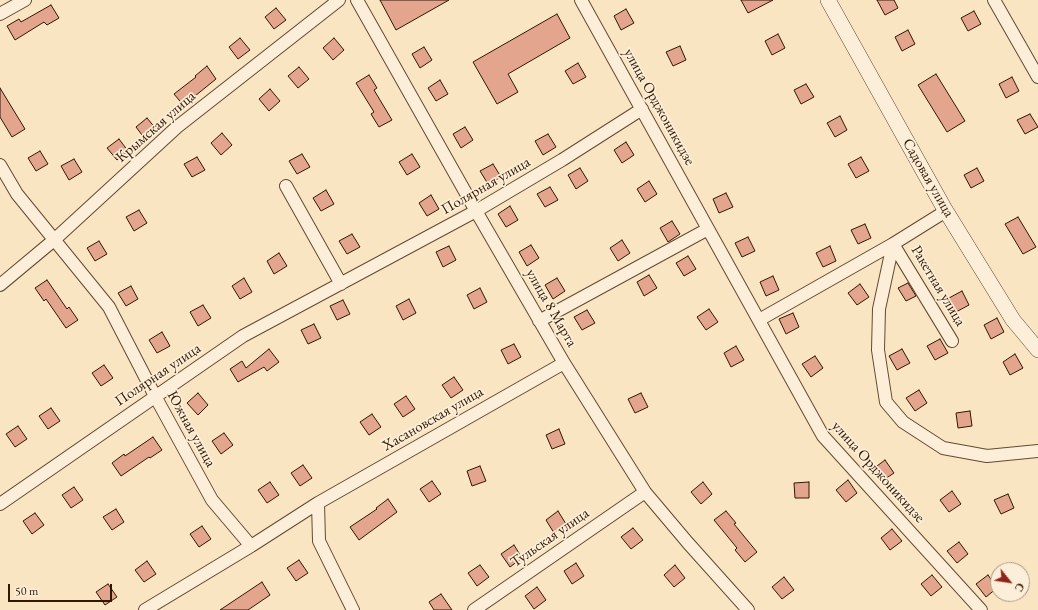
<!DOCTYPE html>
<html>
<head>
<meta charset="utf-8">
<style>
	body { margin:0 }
	#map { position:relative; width:1038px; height:610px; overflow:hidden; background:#fae5c3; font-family:"EB Garamond",serif }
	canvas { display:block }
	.north { position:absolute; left:990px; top:562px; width:40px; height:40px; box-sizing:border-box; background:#fceed8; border:1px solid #ab9882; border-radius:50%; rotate:120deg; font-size:11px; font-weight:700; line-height:16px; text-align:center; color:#311700 }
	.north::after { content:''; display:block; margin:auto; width:14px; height:18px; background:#8f2418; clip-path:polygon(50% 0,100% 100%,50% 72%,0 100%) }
	.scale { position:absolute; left:8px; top:584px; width:104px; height:18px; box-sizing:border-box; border:2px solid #311700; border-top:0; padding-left:5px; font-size:12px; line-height:14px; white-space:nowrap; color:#311700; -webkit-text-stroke:3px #fceed8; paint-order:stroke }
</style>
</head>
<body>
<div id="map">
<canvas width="1038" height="610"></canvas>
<div class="north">С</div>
<div class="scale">50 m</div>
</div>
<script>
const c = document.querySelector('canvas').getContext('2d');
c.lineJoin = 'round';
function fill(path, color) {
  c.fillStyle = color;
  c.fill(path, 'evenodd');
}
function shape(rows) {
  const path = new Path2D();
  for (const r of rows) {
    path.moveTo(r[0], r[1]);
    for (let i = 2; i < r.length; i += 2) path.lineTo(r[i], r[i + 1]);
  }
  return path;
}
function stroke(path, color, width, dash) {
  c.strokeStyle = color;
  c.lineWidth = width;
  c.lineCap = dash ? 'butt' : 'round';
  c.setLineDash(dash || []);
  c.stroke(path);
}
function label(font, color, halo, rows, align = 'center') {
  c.font = font + ' "EB Garamond",serif';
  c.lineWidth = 3.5;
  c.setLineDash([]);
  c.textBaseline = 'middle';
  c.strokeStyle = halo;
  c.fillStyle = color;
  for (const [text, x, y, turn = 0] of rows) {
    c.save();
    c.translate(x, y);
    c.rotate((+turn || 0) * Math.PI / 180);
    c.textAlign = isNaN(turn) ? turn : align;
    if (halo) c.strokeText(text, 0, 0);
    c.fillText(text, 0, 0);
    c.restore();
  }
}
const building = shape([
	[380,0,449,0,396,30,380,0],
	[741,0,773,0,748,13,741,0],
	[877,0,894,0,898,8,885,15,877,0],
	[51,5,59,18,47,25,44,22,15,40,7,26,19,19,21,22,51,5],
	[276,8,286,20,274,29,265,17,276,8],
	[626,9,634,23,621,30,614,16,626,9],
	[974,11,981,24,968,31,961,18,974,11],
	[557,14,570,38,508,74,518,92,497,104,473,62,557,14],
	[908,30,915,44,902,51,895,37,908,30],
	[778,34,785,48,772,55,765,41,778,34],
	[240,38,250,50,238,59,229,47,240,38],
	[334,38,344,50,333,60,323,48,334,38],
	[680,46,686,60,673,66,666,52,680,46],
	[424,47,432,60,420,68,412,54,424,47],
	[578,63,586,77,573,84,565,71,578,63],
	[207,66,216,79,195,96,196,97,184,106,174,94,196,77,195,76,207,66],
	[299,67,309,79,298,88,288,76,299,67],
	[936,74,965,121,947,132,918,85,936,74],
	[369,75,377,88,374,90,392,120,379,127,371,114,374,112,356,83,369,75],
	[1012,77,1019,91,1006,98,999,84,1012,77],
	[440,80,448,94,436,101,428,88,440,80],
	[806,84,814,97,801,104,794,90,806,84],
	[0,88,25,129,12,137,0,117,0,88],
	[270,89,280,101,269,111,259,99,270,89],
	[1030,114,1038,127,1025,134,1017,120,1030,114],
	[840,116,847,130,835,137,827,123,840,116],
	[147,118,157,130,145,139,136,127,147,118],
	[465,127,473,140,461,148,453,134,465,127],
	[222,133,232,145,221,155,211,143,222,133],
	[548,134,556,147,543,155,535,141,548,134],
	[119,139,128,151,117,160,107,148,119,139],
	[626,142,634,155,622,163,614,150,626,142],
	[40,151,48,164,36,171,28,158,40,151],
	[302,154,310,167,297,174,289,161,302,154],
	[412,154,420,167,407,175,399,162,412,154],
	[197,157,205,170,192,177,184,164,197,157],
	[861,157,869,171,856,178,848,164,861,157],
	[74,159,82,172,69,180,61,166,74,159],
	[493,164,501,177,488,184,480,171,493,164],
	[580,168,588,181,576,189,568,175,580,168],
	[977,168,984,181,971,188,964,175,977,168],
	[649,181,657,194,645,202,637,189,649,181],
	[550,187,558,200,545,207,537,194,550,187],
	[326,190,334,204,321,211,313,198,326,190],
	[726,193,733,207,719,213,713,199,726,193],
	[431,195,439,209,427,216,419,203,431,195],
	[510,206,518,220,506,227,498,214,510,206],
	[139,210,147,223,134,231,126,217,139,210],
	[1018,217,1036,247,1023,254,1005,224,1018,217],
	[672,221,680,234,668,242,660,228,672,221],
	[865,224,871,238,858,244,851,230,865,224],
	[352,234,360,247,347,254,339,241,352,234],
	[748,237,755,251,742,257,735,243,748,237],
	[622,240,630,253,618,261,610,248,622,240],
	[99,241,107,254,95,261,87,248,99,241],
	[531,245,539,258,527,266,519,252,531,245],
	[449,246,456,260,443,267,436,252,449,246],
	[830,246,836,261,823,267,816,253,830,246],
	[279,253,287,266,274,274,267,261,279,253],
	[688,256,696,269,684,276,676,263,688,256],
	[649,275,657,288,644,296,637,282,649,275],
	[773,276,779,290,766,296,760,282,773,276],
	[244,278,252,292,240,299,232,286,244,278],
	[557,278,565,291,553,299,545,285,557,278],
	[47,280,67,309,69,307,78,320,66,328,46,299,44,301,35,288,47,280],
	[908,283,916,296,906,301,898,288,908,283],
	[860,284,869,297,857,305,848,293,860,284],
	[131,286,138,299,126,306,118,293,131,286],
	[480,288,487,302,474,309,467,295,480,288],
	[962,291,969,305,956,312,949,298,962,291],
	[409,299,416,313,403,320,396,306,409,299],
	[343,300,350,314,337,320,330,306,343,300],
	[203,305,211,318,198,326,190,312,203,305],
	[709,309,718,322,706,330,697,317,709,309],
	[587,310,595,323,582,330,574,317,587,310],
	[793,313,799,327,786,334,779,319,793,313],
	[997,318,1004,332,991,339,984,325,997,318],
	[314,324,321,338,308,344,301,330,314,324],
	[162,332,170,346,157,353,149,340,162,332],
	[940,339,948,353,935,360,927,346,940,339],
	[514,344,521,357,508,364,501,350,514,344],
	[736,346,744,360,731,367,724,353,736,346],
	[269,349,279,362,267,371,264,367,238,382,230,369,242,361,246,368,269,349],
	[902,349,910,363,897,370,889,356,902,349],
	[1015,354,1023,368,1010,375,1003,362,1015,354],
	[815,356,823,368,811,377,802,364,815,356],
	[104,365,113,378,101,386,92,373,104,365],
	[454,377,463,390,451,398,442,385,454,377],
	[919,390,927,403,915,411,906,398,919,390],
	[198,393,208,405,198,415,187,403,198,393],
	[641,393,648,407,635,413,628,399,641,393],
	[406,396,415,409,403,417,394,404,406,396],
	[51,408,60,421,48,429,39,416,51,408],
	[970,411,972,426,958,428,956,413,970,411],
	[372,414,381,427,369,435,360,422,372,414],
	[18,426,27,439,15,447,6,434,18,426],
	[559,429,565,444,552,449,546,435,559,429],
	[224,433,233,445,221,454,212,441,224,433],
	[153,437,162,450,150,458,149,457,121,476,112,463,124,454,125,456,153,437],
	[885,460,894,473,882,481,873,469,885,460],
	[303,465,312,478,300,486,291,473,303,465],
	[480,466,486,481,472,486,467,471,480,466],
	[848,480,857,493,846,502,836,490,848,480],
	[432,481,441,494,429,502,420,489,432,481],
	[270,482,279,495,267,503,258,490,270,482],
	[703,482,712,494,701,504,691,492,703,482],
	[809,482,809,498,795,498,794,483,809,482],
	[74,487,83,500,71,508,62,495,74,487],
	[952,491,961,504,949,512,940,500,952,491],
	[1008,494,1014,508,1001,514,994,500,1008,494],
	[388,499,397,512,359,540,350,527,377,509,376,508,388,499],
	[116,509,124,522,112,530,103,517,116,509],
	[558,511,566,524,554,533,546,520,558,511],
	[726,511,736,523,734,524,757,552,745,562,735,550,737,548,714,520,726,511],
	[35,513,44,525,32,534,23,521,35,513],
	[202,526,211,539,199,547,190,534,202,526],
	[633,528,643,540,631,549,621,537,633,528],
	[892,529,902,541,890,550,881,538,892,529],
	[959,542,968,554,957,563,947,551,959,542],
	[514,545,522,558,510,567,501,554,514,545],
	[299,560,308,573,296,581,287,568,299,560],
	[147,561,156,574,144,582,135,570,147,561],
	[576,563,584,576,572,584,564,571,576,563],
	[480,565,489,577,477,586,468,573,480,565],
	[675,565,685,578,674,587,664,575,675,565],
	[932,575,942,587,931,596,921,584,932,575],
	[988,575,997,588,986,597,976,584,988,575],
	[784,577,794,590,782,599,772,587,784,577],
	[262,582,270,595,248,610,220,610,262,582],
	[108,584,117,597,105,605,96,592,108,584],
	[537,587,546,600,534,609,525,596,537,587],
	[441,594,452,610,434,610,429,602,441,594]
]);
const minor = shape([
	[357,0,476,211,564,363,645,492,688,543,748,610],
	[581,0,823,436,981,610],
	[994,0,1038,77],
	[0,14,25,0],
	[0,165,17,194,109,307,155,396,212,500,251,546],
	[286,186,341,284],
	[893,244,879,309,878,350,886,402,903,422,943,448,987,456,1038,451],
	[893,244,952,341],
	[0,285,54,240,177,127,339,0],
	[759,320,893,244,946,211],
	[539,321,708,229],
	[318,503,319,541,353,610],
	[0,504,243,336,476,211,562,160,642,109],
	[145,610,251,546,318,503,564,363],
	[474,610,645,492]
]);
const tertiary = shape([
	[828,0,944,208,1013,320,1038,350]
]);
const streetNames = [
	["улица Орджоникидзе",659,107,61],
	["Крымская улица",156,127,-41],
	["Садовая улица",928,178,60],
	["Полярная улица",486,186,-30],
	["Ракетная улица",938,286,59],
	["улица 8 Марта",551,308,60],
	["Полярная улица",158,375,-34],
	["Хасановская улица",433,419,-30],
	["Южная улица",191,429,61],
	["улица Орджоникидзе",878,472,48],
	["Тульская улица",550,538,-35]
];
fill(building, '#e3a58e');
stroke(building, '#311700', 1);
stroke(minor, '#634a31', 14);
stroke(tertiary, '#634a31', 16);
stroke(minor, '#fceed8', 12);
stroke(tertiary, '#fceed8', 15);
label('15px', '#311700', '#fceed8', streetNames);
</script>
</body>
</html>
